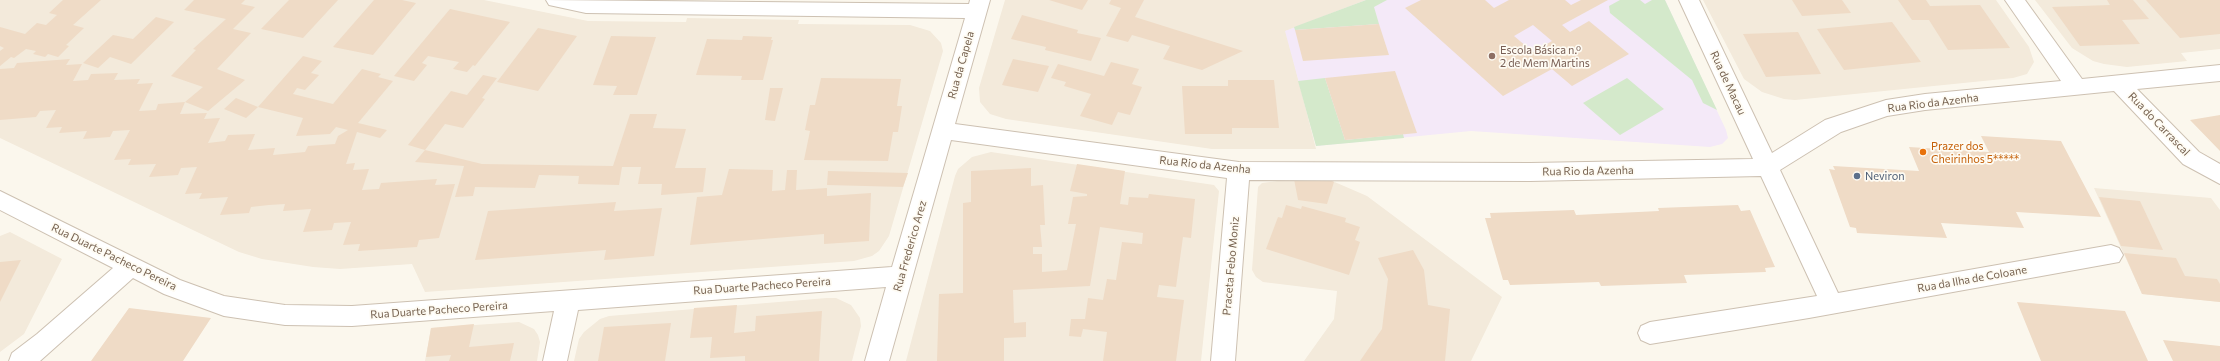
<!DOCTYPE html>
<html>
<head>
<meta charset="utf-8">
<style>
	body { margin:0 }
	canvas { display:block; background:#fbf7ed }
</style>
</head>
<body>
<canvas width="2220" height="361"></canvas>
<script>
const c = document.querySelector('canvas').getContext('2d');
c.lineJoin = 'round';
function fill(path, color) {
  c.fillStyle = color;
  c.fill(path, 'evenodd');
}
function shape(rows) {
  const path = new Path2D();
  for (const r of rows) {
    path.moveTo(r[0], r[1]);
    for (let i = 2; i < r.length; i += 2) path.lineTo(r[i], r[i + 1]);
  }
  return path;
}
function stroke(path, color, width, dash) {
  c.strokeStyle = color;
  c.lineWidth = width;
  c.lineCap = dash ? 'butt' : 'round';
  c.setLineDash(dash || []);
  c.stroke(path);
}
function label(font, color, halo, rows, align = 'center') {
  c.font = font + ' Commissioner,sans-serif';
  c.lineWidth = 3.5;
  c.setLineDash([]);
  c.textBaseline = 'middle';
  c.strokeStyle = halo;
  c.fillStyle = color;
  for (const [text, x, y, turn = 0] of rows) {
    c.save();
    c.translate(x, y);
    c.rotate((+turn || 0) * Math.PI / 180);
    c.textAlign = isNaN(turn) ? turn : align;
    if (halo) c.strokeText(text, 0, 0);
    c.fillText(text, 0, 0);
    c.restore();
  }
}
const residential = shape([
	[0,0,484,0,588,21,686,22,687,18,799,20,798,24,910,25,930,31,941,43,943,51,889,236,879,251,872,256,854,261,425,292,412,264,340,269,313,267,262,259,239,252,0,138],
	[1005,0,1366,0,1286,31,1316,149,1212,149,1006,119,990,114,980,102,979,88],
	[1703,0,1996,0,2029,47,2034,62,2027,74,2013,78,1795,100,1784,99,1762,92,1744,79],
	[2035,0,2220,0,2220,49,2181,53,2187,61,2127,67,2104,64,2093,61,2072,48],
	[991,152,1214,185,1219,191,1201,361,906,361,955,176,958,169,972,157],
	[1294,179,1330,180,1367,196,1502,297,1471,361,1304,361,1334,319,1337,291,1263,282,1256,277,1252,270,1258,187,1262,183],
	[2094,188,2211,198,2220,210,2220,302,2142,294],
	[10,232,62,259,24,334,0,352,0,236],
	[827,298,836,298,851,305,860,318,861,326,852,361,574,361,579,339,584,332,600,319,609,316],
	[519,322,534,329,538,335,540,342,537,361,425,361,431,328]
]);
const education = shape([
	[1366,0,1665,0,1726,130,1728,138,1722,144,1710,147,1471,131,1316,146,1285,31]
]);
const green = shape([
	[1366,0,1387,0,1374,7,1379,24,1295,30,1294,27],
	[1620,0,1640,0,1645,4,1652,0,1665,0,1717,110,1703,103,1692,80,1610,13,1609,6],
	[1325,78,1345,140,1403,134,1404,138,1316,146,1298,81],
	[1627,78,1664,109,1620,135,1583,103]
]);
const building = shape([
	[63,0,101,0,73,25,84,28,66,45,69,46,58,57,48,54,45,57,33,54,36,51,26,49,14,58,11,57,0,66,0,51,4,48,0,46,0,27,25,34,37,23,46,25,57,15,49,13],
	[194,0,245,0,241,4,255,7,233,29,251,33,217,69,245,80,208,111,185,102,180,114,207,113,204,119,220,118,208,143,225,141,228,135,255,134,248,150,275,148,273,155,305,152,308,146,335,144,338,136,348,130,336,127,330,134,296,136,303,118,258,107,303,56,322,61,311,73,319,75,305,90,297,88,293,94,333,104,362,69,381,74,378,77,393,81,358,123,387,130,380,138,357,132,346,164,355,163,353,170,369,169,362,190,379,189,381,183,437,179,435,185,455,184,439,238,419,240,417,247,358,251,360,244,343,245,351,222,334,223,332,230,303,232,311,209,283,211,285,204,269,205,251,207,249,213,220,215,228,197,199,199,202,193,185,194,197,167,181,168,178,175,149,177,156,164,128,165,131,159,114,160,130,130,113,131,110,137,83,139,87,131,59,133,62,127,46,128,56,110,40,111,36,117,0,120,0,69,14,68,17,63,70,59,66,65,82,64,73,81,88,80,91,74,118,73,114,80,140,79,137,84,153,83,139,111,156,110,158,104,185,102,203,87,171,76,196,50,193,49,226,19,184,10],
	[289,0,338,0,303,38,261,29],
	[374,0,402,0,416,3,373,55,333,47],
	[1049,0,1088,0,1082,10],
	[1111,0,1144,0,1135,17,1243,51,1202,70,1163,59,1170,46,1132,35,1128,42,1106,36,1121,8,1109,4],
	[1421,0,1485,0,1494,8,1509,0,1565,0,1571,5,1581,0,1608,0,1562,25,1570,32,1589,21,1629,54,1572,86,1552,69,1503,96,1405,8],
	[1533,25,1552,41,1533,52,1514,36],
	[1792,0,1842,0,1851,13,1802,16],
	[1898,0,1926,0,1930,6,1980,5,2010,48,1948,50,1929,20,1912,20],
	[2107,0,2133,0,2149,19,2122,20,2140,44,2080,46,2052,7,2110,5],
	[2146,0,2220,0,2220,34,2180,38],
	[450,9,510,22,475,66,473,65,467,72,453,69,459,62,428,56,422,63,427,65,414,81,394,76],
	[1022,15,1078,30,1077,33,1101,38,1091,61,1045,50,1046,47,1011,39],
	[156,17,174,22,131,64,110,57,98,68,83,63,113,35,133,39],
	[1892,22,1921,62,1844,70,1817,29],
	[1379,24,1389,55,1303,61,1295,30],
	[538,28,577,36,538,91,497,82],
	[1798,32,1821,74,1766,77,1743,34],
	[611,36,656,37,637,95,613,95,617,86,593,85],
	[743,36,772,37,771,40,773,40,763,80,741,80,742,76,696,75,707,39,742,40],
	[1013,59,1049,66,1038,92,1002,85],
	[1111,62,1139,69,1132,84,1142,87,1130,115,1118,112,1112,125,1080,116,1091,94,1064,86,1066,82,1051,78,1058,64,1104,76],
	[1395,71,1417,133,1345,140,1325,78],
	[483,75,497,78,482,98,485,99,463,128,445,124,425,150,408,145,451,91,467,95],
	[821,78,901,79,897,106,902,106,898,132,893,132,888,161,804,160,810,131,805,130,810,105,815,105],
	[1228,80,1274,80,1279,128,1232,128,1232,134,1185,134,1182,86,1228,86],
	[770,88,783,88,775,121,765,120],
	[236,98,258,107,246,118,224,109],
	[630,114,657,114,653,128,686,129,675,168,706,168,703,192,661,195,662,184,638,184,641,167,622,167,619,185,578,184,579,176,539,175,535,188,475,187,473,196,455,197,464,166,415,162,425,150,482,164,613,166],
	[2220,115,2220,151,2190,120],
	[1981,136,2061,141,2101,217,2016,212,2024,228,1941,223,1947,238,1857,233,1856,228,1850,227,1829,169,1835,170,1833,166,1919,171,1909,147,1989,152],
	[1077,164,1125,171,1120,204,1128,205,1129,197,1148,198,1149,194,1195,199,1191,238,1183,237,1176,287,1159,285,1157,297,1184,300,1176,361,1103,361,1107,332,1083,329,1081,337,1069,336,1071,319,1085,319,1088,298,1103,300,1107,279,1116,280,1122,242,1142,244,1143,233,1100,227,1090,286,1013,290,1014,323,1026,322,1026,337,1004,338,1004,361,937,361,939,294,963,293,963,203,971,202,971,171,1031,168,1031,186,1043,185,1045,225,1040,225,1042,247,1033,247,1033,254,1042,254,1042,272,1067,270,1076,224,1068,224,1073,197,1087,196,1087,194,1070,191],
	[729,169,773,170,772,191,785,190,787,170,797,170,796,190,827,188,827,196,871,193,869,241,824,244,824,234,690,245,697,197,722,195],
	[828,171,908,173,903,187,827,185],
	[1294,179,1330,180,1334,182,1327,204,1298,200],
	[2099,197,2140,201,2163,250,2121,246],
	[616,202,614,211,662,208,654,256,604,260,606,250,475,260,488,211],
	[1286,205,1301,209,1302,206,1346,218,1345,222,1360,227,1355,240,1360,242,1349,275,1266,249,1278,217,1282,218],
	[1738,205,1741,211,1750,210,1775,267,1765,268,1766,272,1684,275,1687,283,1601,286,1599,282,1510,285,1508,280,1503,280,1485,218,1491,218,1490,213,1574,210,1576,215,1659,211,1658,208],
	[1413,250,1424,270,1428,305,1450,309,1445,361,1360,361,1382,329,1388,279,1378,258],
	[2124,253,2176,258,2185,276,2217,279,2220,284,2220,302,2142,294],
	[21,260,0,302,0,262],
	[2017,302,2125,311,2148,361,2041,361],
	[737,305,734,333,755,331,756,316,822,311,819,361,745,361,745,356,710,358,712,337,690,338,694,308],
	[129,308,211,318,183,361,91,361],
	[671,323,665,361,598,361,604,327],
	[474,324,469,347,514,343,510,361,449,361,451,355,426,357,431,328],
	[2163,340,2220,346,2220,361,2173,361]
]);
const minor = shape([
	[546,0,969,4,970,0,990,0,955,124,1239,162,1530,163,1753,159,1679,0,1699,0,1772,153,1825,120,1886,100,1925,94,2061,81,2005,0,2025,0,2082,79,2220,65,2220,81,2137,89,2199,152,2220,164,2220,184,2183,164,2114,91,1925,110,1887,116,1841,132,1780,170,1838,293,2111,245,2119,248,2123,255,2119,262,1809,318,1650,344,1641,340,1638,333,1641,326,1650,322,1817,296,1761,176,1530,181,1249,180,1235,361,1211,361,1227,178,951,140,889,361,865,361,886,287,578,310,567,361,543,361,554,311,352,326,285,325,224,316,164,294,133,278,40,361,9,361,12,353,37,334,113,268,0,210,0,191,180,280,224,296,285,305,352,306,892,267,965,18,586,13,549,5,546,0]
]);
const markers = [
	[1492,56,4,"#8d6e63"],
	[1923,152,4,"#e8710a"],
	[1857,176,4,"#5c6f8a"]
];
const educationNames = [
	["Escola Básica n.º",1500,50],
	["2 de Mem Martins",1500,63]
];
const streetNames = [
	["Rua da Capela",961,65,-74],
	["Rua de Macau",1728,83,65],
	["Rua Rio da Azenha",1933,103,-7],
	["Rua do Carrascal",2159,124,46],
	["Rua Rio da Azenha",1205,165,6],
	["Rua Rio da Azenha",1588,171,-1],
	["Rua Frederico Arez",910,246,-74],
	["Rua Duarte Pacheco Pereira",114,257,26],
	["Praceta Febo Moniz",1231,266,-85],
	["Rua da Ilha de Coloane",1972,279,-10],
	["Rua Duarte Pacheco Pereira",762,286,-4],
	["Rua Duarte Pacheco Pereira",439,310,-4]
];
const foodNames = [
	["Prazer dos",1931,146],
	["Cheirinhos 5*****",1931,159]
];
const serviceNames = [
	["Neviron",1865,176]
];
fill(residential, '#f3eadb');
fill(education, '#f4e9f8');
fill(green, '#d4e9cb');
fill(building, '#efdbc6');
stroke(minor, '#cdc1b2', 2);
fill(minor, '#fff');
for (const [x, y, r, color] of markers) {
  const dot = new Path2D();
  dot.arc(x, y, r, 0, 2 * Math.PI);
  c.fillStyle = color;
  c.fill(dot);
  stroke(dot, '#fefbf3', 1.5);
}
label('11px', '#785e54', '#fefbf3', educationNames, 'left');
label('11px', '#766250', '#fefbf3', streetNames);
label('11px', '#c56008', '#fefbf3', foodNames, 'left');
label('11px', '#4e5e75', '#fefbf3', serviceNames, 'left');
</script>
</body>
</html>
